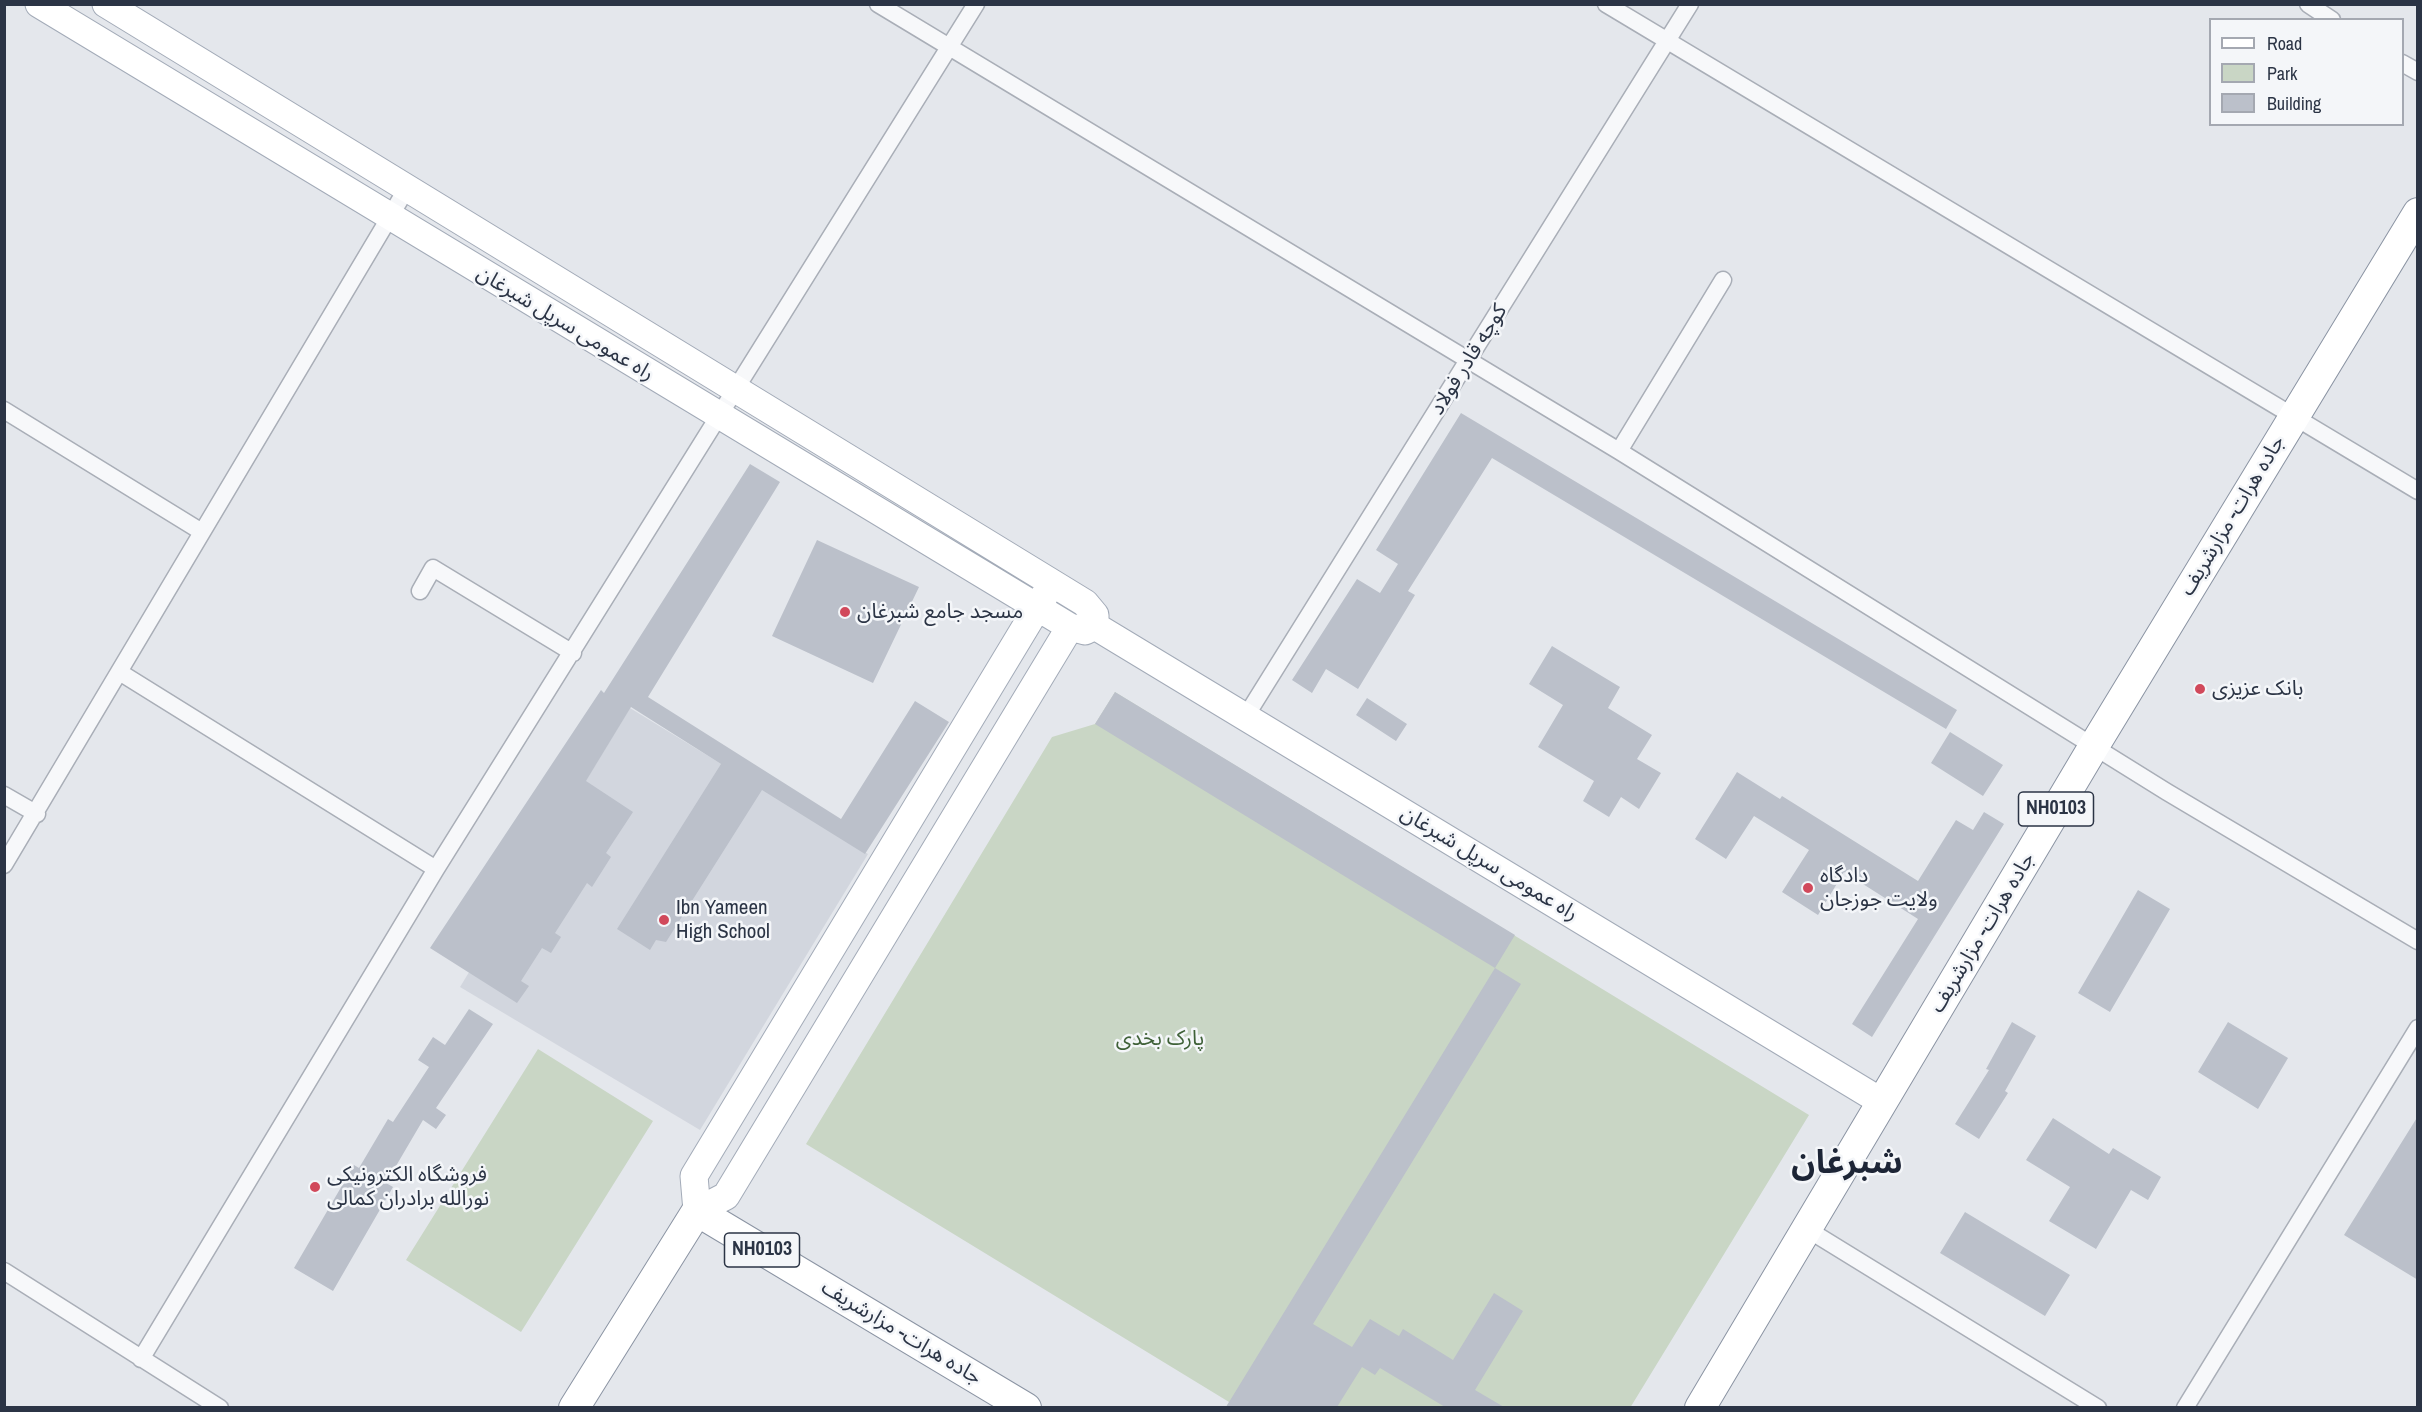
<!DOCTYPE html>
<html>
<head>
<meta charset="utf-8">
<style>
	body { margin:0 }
	#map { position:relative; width:2422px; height:1412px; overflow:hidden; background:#e4e7ec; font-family:"Archivo Narrow",sans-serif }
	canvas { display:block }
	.frame { position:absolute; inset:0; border:6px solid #2b3445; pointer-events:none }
	.legend { position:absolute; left:2209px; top:18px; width:195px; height:108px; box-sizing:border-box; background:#f4f6f9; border:2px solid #a4a8b1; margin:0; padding:8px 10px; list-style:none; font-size:18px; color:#2b3445 }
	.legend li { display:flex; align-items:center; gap:12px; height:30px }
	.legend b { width:30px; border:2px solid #a4a8b1 }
</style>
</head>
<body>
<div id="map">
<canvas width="2422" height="1412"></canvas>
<div class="frame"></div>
<ul class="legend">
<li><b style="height:8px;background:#fff"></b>Road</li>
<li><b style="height:16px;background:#c9d6c5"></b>Park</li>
<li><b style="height:16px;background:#bbc0ca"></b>Building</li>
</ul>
</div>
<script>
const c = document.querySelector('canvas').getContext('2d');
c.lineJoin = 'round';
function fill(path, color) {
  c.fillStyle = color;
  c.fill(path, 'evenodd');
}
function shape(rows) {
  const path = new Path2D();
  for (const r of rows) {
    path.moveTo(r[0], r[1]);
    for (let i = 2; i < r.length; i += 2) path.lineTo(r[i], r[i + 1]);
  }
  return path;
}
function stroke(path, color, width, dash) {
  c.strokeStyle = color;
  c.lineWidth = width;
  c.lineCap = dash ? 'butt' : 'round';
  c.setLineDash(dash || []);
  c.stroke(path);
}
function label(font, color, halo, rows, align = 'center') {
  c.font = font + ' "Archivo Narrow","Noto Sans Arabic",sans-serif';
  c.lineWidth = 5;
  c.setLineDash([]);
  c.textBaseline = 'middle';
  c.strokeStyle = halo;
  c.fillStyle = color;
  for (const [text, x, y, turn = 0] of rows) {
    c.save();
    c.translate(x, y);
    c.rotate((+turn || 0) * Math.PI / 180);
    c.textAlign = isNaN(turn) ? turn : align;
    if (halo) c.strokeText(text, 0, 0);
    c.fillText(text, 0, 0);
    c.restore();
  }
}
const built = shape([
	[630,708,868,854,700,1130,460,987]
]);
const green = shape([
	[1115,692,1809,1115,1630,1408,1226,1407,1229,1402,806,1144,1052,737,1095,724],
	[538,1049,653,1121,521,1332,406,1260]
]);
const building = shape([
	[1461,413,1957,710,1946,729,1492,458,1408,591,1415,595,1358,689,1326,669,1312,693,1292,680,1357,579,1380,593,1398,564,1376,550],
	[750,464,780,482,648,697,841,819,915,701,949,722,865,854,762,790,666,942,656,940,650,950,617,929,721,764,631,707,586,781,633,812,606,853,611,857,592,887,587,883,555,933,561,937,551,953,542,948,521,981,529,986,517,1003,430,948,601,690,604,693],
	[817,540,919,587,873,683,772,636],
	[1552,646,1620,687,1608,708,1652,735,1637,759,1661,773,1639,809,1621,797,1609,817,1583,801,1594,781,1538,747,1563,705,1529,684],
	[1115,692,1515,935,1495,968,1095,724],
	[1367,698,1407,724,1396,741,1356,715],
	[1950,732,2003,765,1983,796,1931,763],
	[1737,772,1780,799,1782,796,1918,881,1956,820,1973,830,1984,812,2004,824,1872,1037,1852,1024,1918,919,1844,872,1818,915,1782,892,1809,850,1754,816,1726,859,1695,839],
	[2138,890,2170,909,2110,1012,2078,993],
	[1495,968,1521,984,1313,1324,1352,1347,1370,1319,1399,1336,1403,1329,1453,1360,1494,1293,1523,1311,1475,1390,1504,1407,1445,1407,1380,1368,1375,1375,1362,1367,1337,1407,1226,1407],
	[469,1009,493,1024,436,1108,446,1115,436,1129,423,1120,386,1183,393,1187,333,1291,294,1268,354,1165,359,1168,388,1119,393,1122,429,1067,418,1060,433,1037,445,1045],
	[2012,1022,2036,1036,2005,1091,2008,1093,1979,1139,1955,1124,1989,1070,1986,1069],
	[2228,1022,2288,1058,2258,1109,2198,1072],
	[2418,1116,2418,1280,2344,1235],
	[2053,1118,2109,1154,2113,1148,2161,1177,2148,1200,2131,1190,2096,1249,2049,1221,2070,1187,2026,1160],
	[1965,1212,2070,1275,2045,1316,1940,1253]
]);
const street = shape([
	[878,4,1619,451,2167,792,2418,941],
	[1606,4,2418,491],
	[2308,4,2332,20],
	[2402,63,2418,72],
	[4,410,202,532],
	[1619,451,1723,280],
	[420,591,433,568,573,653],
	[121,673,436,869],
	[1246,716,1690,4],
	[4,795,37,814],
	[4,865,407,188],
	[1807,1229,2098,1408],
	[4,1271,220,1408],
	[141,1359,436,869,976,4],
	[2185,1408,2418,1028]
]);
const primary = shape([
	[39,4,1070,627,1085,631,1095,626],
	[106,4,1085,603,1095,615,1095,626],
	[1052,583,694,1176,697,1211,726,1196,1070,627],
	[1095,626,1882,1102]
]);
const highway = shape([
	[574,1408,697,1211,1026,1408],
	[1700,1408,2094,746,2418,213]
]);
const markers = [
	[845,612,6,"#d1495b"],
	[2200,689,6,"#d1495b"],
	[1808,888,6,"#d1495b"],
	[664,920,6,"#d1495b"],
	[315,1187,6,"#d1495b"]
];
const shields = [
	[2056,809,75],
	[762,1250,75]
];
const shieldNames = [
	["NH0103",2056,809],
	["NH0103",762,1250]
];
const streetNames = [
	["راه عمومی سرپل شبرغان",565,324,31],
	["کوچه قادر فولاد",1469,360,-58],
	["جاده هرات- مزارشریف",2233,516,-59],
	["راه عمومی سرپل شبرغان",1489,864,31],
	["جاده هرات- مزارشریف",1983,933,-59],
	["جاده هرات- مزارشریف",901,1333,31]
];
const poiNames = [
	["مسجد جامع شبرغان",857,612],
	["بانک عزیزی",2212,689],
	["دادگاه",1820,876],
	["ولایت جوزجان",1820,900],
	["Ibn Yameen",676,908],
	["High School",676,932],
	["فروشگاه الکترونیکی",327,1175],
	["نورالله برادران کمالی",327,1199]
];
const parkNames = [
	["پارک بخدی",1160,1039]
];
const townNames = [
	["شبرغان",1847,1164]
];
fill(built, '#d2d6de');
fill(green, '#c9d6c5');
fill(building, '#bbc0ca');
stroke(street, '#a9aeb7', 19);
stroke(primary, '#a3abb8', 29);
stroke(highway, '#8b94a3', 32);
stroke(street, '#f7f8fa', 16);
stroke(primary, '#fff', 27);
stroke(highway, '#fff', 30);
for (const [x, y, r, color] of markers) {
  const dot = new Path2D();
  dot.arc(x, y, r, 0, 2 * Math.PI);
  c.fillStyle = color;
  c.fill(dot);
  stroke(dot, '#f4f6f9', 2);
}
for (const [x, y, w] of shields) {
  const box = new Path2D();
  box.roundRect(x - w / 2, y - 17, w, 34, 4.5);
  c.fillStyle = '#f4f6f9';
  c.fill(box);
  stroke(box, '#2b3445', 1.5);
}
label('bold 20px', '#2b3445', null, shieldNames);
label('21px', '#2b3445', '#f4f6f9', streetNames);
label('21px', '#2b3445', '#f4f6f9', poiNames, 'left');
label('21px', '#3f6138', '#f4f6f9', parkNames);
label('bold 33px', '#1d2536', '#f4f6f9', townNames);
</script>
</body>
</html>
